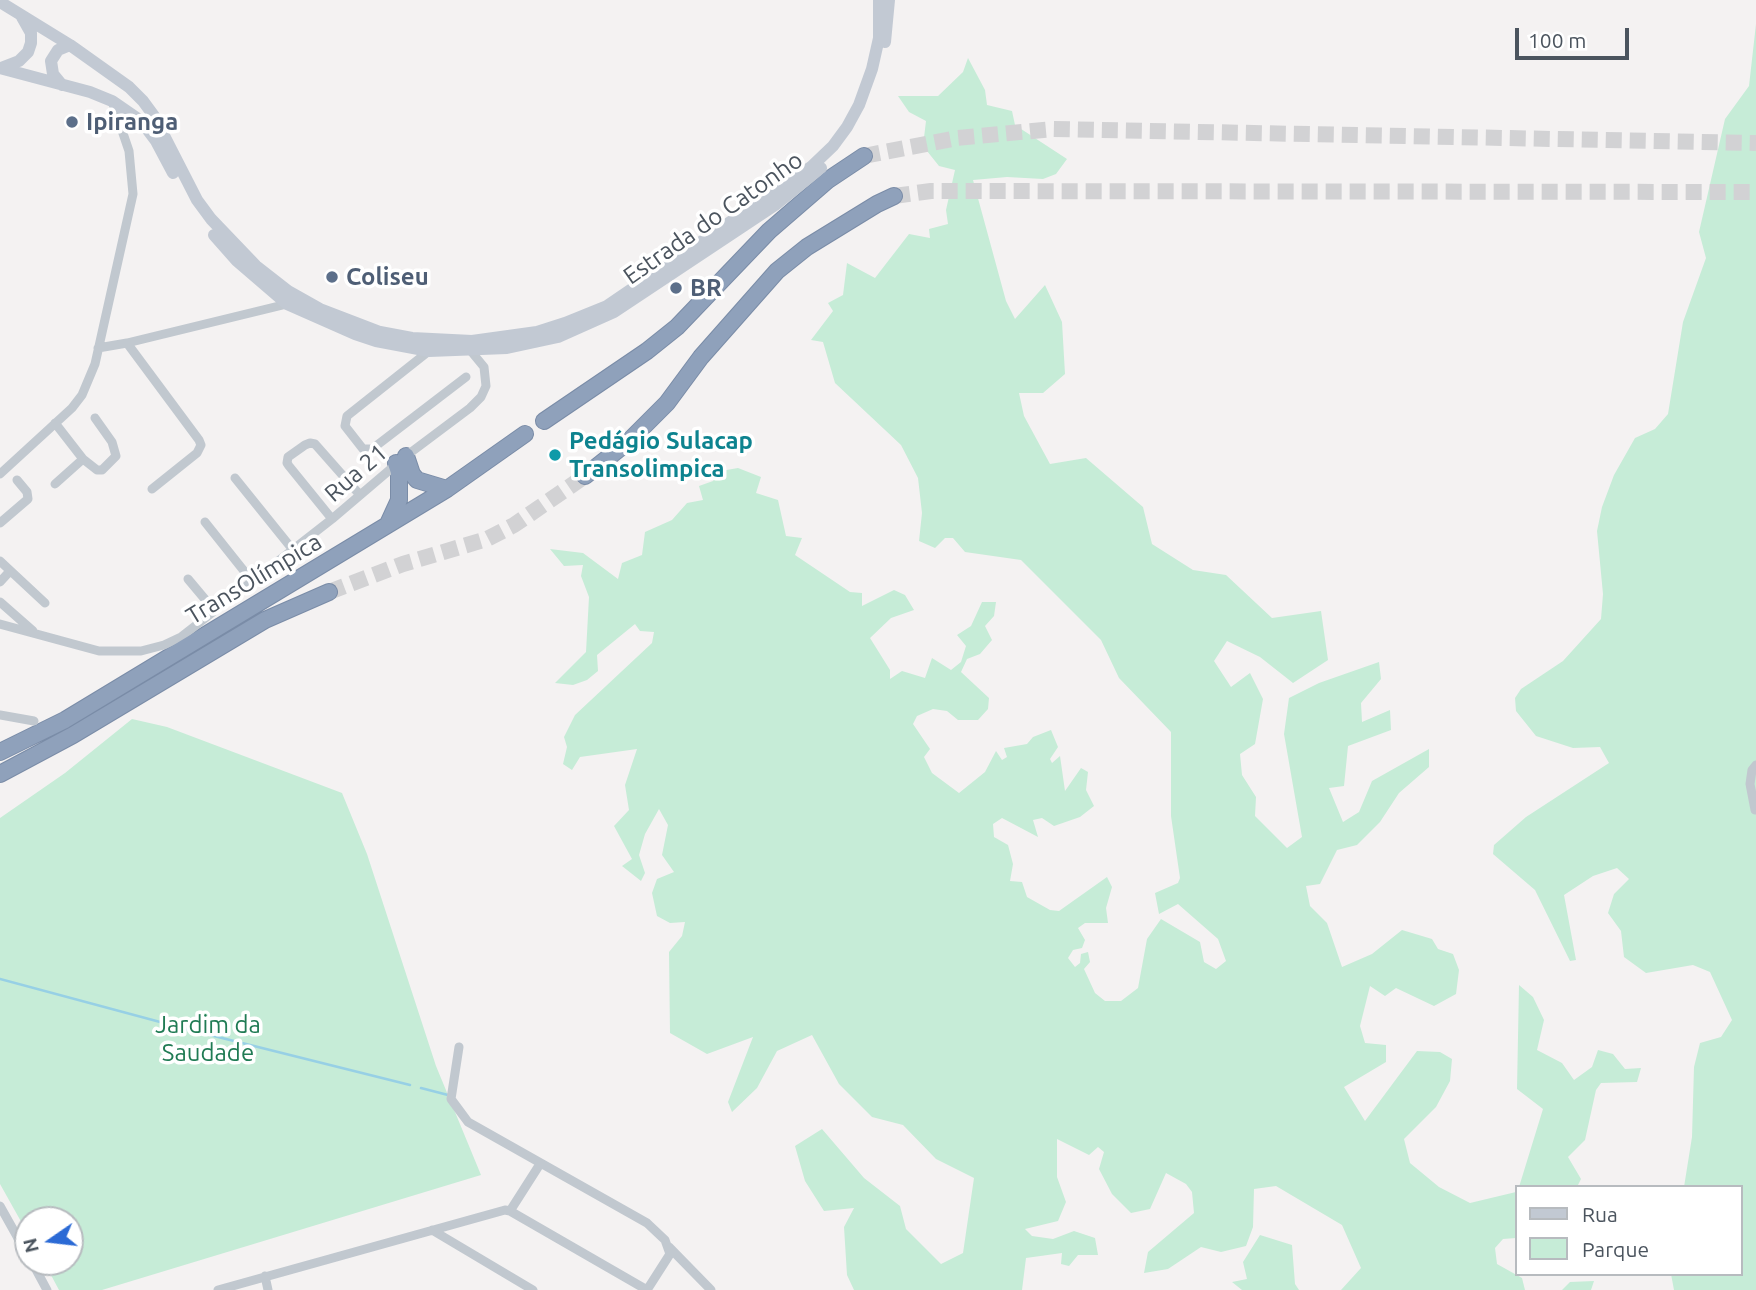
<!DOCTYPE html>
<html>
<head>
<meta charset="utf-8">
<style>
	body { margin:0 }
	#map { position:relative; width:1756px; height:1290px; overflow:hidden; background:#f4f2f2; font-family:Ubuntu,sans-serif }
	canvas { display:block }
	.legend { position:absolute; left:1515px; top:1185px; width:228px; height:91px; box-sizing:border-box; background:#fff; border:2px solid #b7bbbf; margin:0; padding:9px 12px; list-style:none; font-size:21px; color:#4b545e }
	.legend li { display:flex; align-items:center; gap:14px; height:35px }
	.legend b { width:35px; border:2px solid #b7bbbf }
	.north { position:absolute; left:14px; top:1206px; width:70px; height:70px; box-sizing:border-box; background:#fff; border:2px solid #b7bbbf; border-radius:50%; rotate:256deg; font-size:19px; font-weight:700; line-height:28px; text-align:center; color:#4b545e }
	.north::after { content:''; display:block; margin:auto; width:24px; height:32px; background:#2b6ad5; clip-path:polygon(50% 0,100% 100%,50% 72%,0 100%) }
	.scale { position:absolute; left:1515px; top:28px; width:114px; height:32px; box-sizing:border-box; border:4px solid #4b545e; border-top:0; padding-left:9px; font-size:21px; line-height:24px; white-space:nowrap; color:#4b545e; -webkit-text-stroke:5px #fff; paint-order:stroke }
</style>
</head>
<body>
<div id="map">
<canvas width="1756" height="1290"></canvas>
<ul class="legend">
<li><b style="height:9px;background:#c2c9d3"></b>Rua</li>
<li><b style="height:19px;background:#c6ecd7"></b>Parque</li>
</ul>
<div class="north">N</div>
<div class="scale">100 m</div>
</div>
<script>
const c = document.querySelector('canvas').getContext('2d');
c.lineJoin = 'round';
function fill(path, color) {
  c.fillStyle = color;
  c.fill(path, 'evenodd');
}
function shape(rows) {
  const path = new Path2D();
  for (const r of rows) {
    path.moveTo(r[0], r[1]);
    for (let i = 2; i < r.length; i += 2) path.lineTo(r[i], r[i + 1]);
  }
  return path;
}
function stroke(path, color, width, dash) {
  c.strokeStyle = color;
  c.lineWidth = width;
  c.lineCap = dash ? 'butt' : 'round';
  c.setLineDash(dash || []);
  c.stroke(path);
}
function label(font, color, halo, rows, align = 'center') {
  c.font = font + ' Ubuntu,sans-serif';
  c.lineWidth = 7;
  c.setLineDash([]);
  c.textBaseline = 'middle';
  c.strokeStyle = halo;
  c.fillStyle = color;
  for (const [text, x, y, turn = 0] of rows) {
    c.save();
    c.translate(x, y);
    c.rotate((+turn || 0) * Math.PI / 180);
    c.textAlign = isNaN(turn) ? turn : align;
    if (halo) c.strokeText(text, 0, 0);
    c.fillText(text, 0, 0);
    c.restore();
  }
}
const green = shape([
	[1756,24,1756,1290,1674,1290,1671,1274,1740,1274,1740,1187,1684,1187,1692,1137,1694,1067,1700,1043,1721,1037,1732,1020,1710,972,1693,965,1646,973,1624,957,1621,931,1608,913,1614,894,1629,879,1617,868,1593,876,1564,895,1576,960,1570,961,1535,890,1493,854,1494,845,1526,817,1609,763,1600,747,1573,748,1536,736,1516,711,1515,698,1521,689,1563,661,1601,619,1603,594,1597,531,1602,507,1614,475,1635,438,1655,429,1668,414,1683,322,1706,258,1699,232,1725,119,1749,86],
	[968,58,985,90,987,105,1012,111,1015,125,1067,159,1056,174,1043,179,1007,177,973,180,1006,301,1015,319,1045,285,1062,322,1065,374,1043,393,1019,393,1024,416,1050,464,1086,458,1143,507,1152,544,1193,570,1226,575,1272,618,1321,611,1328,660,1293,683,1260,657,1227,641,1214,661,1231,687,1250,673,1263,699,1255,744,1240,754,1242,775,1256,797,1255,816,1287,848,1302,837,1284,734,1289,698,1319,683,1379,662,1381,679,1361,703,1362,722,1390,710,1391,730,1348,746,1344,786,1329,788,1343,822,1359,812,1372,781,1429,749,1429,767,1399,793,1380,822,1357,845,1337,850,1320,884,1306,886,1310,906,1327,923,1342,967,1372,954,1402,930,1432,939,1438,949,1453,954,1459,970,1456,994,1434,1006,1396,988,1385,996,1370,986,1360,1026,1365,1043,1386,1045,1386,1062,1344,1087,1365,1121,1417,1051,1440,1052,1452,1059,1450,1081,1436,1107,1404,1139,1410,1163,1439,1187,1470,1203,1516,1192,1516,1238,1503,1239,1495,1248,1497,1264,1522,1278,1525,1290,1341,1290,1361,1268,1342,1225,1276,1186,1254,1189,1253,1227,1246,1246,1221,1252,1201,1247,1168,1269,1144,1273,1148,1252,1194,1213,1192,1192,1186,1184,1166,1173,1150,1209,1131,1213,1112,1194,1099,1169,1104,1152,1098,1147,1089,1155,1057,1139,1057,1177,1066,1202,1058,1221,1025,1229,1032,1236,1053,1239,1074,1231,1095,1238,1098,1255,1078,1255,1069,1266,1061,1264,1062,1253,1026,1258,1022,1290,854,1290,847,1275,844,1227,854,1208,824,1211,805,1181,795,1146,822,1129,864,1178,900,1206,906,1229,941,1264,963,1253,974,1178,936,1159,903,1125,872,1117,839,1084,812,1035,777,1051,757,1088,732,1112,728,1102,753,1037,707,1054,670,1033,669,952,682,936,685,922,670,923,657,916,652,893,657,879,674,872,662,855,668,825,659,809,645,834,639,855,645,873,641,881,622,866,632,859,614,826,629,810,625,785,637,749,580,757,572,770,563,764,567,747,564,737,575,715,652,643,654,632,640,631,635,624,597,655,598,671,587,680,573,685,555,683,586,652,589,597,581,576,583,565,564,566,550,549,583,553,618,579,622,563,642,555,645,532,672,520,687,503,703,500,699,486,713,481,721,471,738,468,761,477,756,493,778,500,786,536,802,538,795,555,850,592,862,593,862,606,894,590,905,595,914,610,891,618,870,638,890,670,890,679,902,671,925,678,932,658,951,670,961,662,966,646,957,635,971,626,982,602,996,602,994,616,985,626,992,640,980,654,967,659,961,672,989,698,988,709,978,720,958,720,947,711,933,709,917,716,913,724,930,749,924,757,932,773,959,793,985,772,996,751,1002,760,1007,757,1004,748,1027,744,1033,737,1051,730,1058,747,1050,759,1052,763,1060,756,1065,791,1081,768,1088,772,1086,790,1094,806,1080,817,1054,826,1042,818,1033,820,1038,837,1002,818,993,824,994,837,1008,845,1013,864,1010,881,1022,882,1027,897,1050,910,1059,911,1107,877,1112,887,1106,908,1108,923,1085,923,1078,928,1085,940,1082,948,1073,950,1068,958,1075,967,1080,963,1081,954,1088,952,1090,962,1084,969,1095,993,1105,1001,1121,1001,1138,988,1147,939,1161,919,1200,942,1204,962,1216,969,1226,961,1218,939,1178,904,1159,914,1155,893,1178,883,1180,878,1171,816,1171,732,1119,678,1101,640,1021,560,965,552,953,538,945,538,935,548,919,541,922,513,918,478,901,445,835,383,823,342,811,340,833,311,828,303,843,295,847,263,875,278,909,234,930,238,929,229,948,224,946,210,955,170,939,166,923,146,926,121,909,112,898,96,938,96,963,72],
	[132,719,167,727,342,793,367,854,436,1066,481,1175,102,1290,59,1290,44,1262,70,1262,70,1220,28,1220,28,1234,0,1184,0,818,65,773],
	[1519,985,1533,997,1544,1020,1537,1050,1562,1063,1574,1080,1592,1067,1598,1050,1613,1054,1625,1069,1641,1068,1637,1082,1601,1083,1596,1090,1585,1140,1568,1157,1581,1179,1577,1187,1519,1187,1543,1109,1517,1089],
	[1260,1235,1292,1245,1295,1284,1299,1290,1242,1290,1232,1282,1247,1279,1243,1262],
	[1594,1281,1591,1290,1562,1290,1570,1282]
]);
const stream = shape([
	[0,979,175,1026],
	[186,1029,410,1085],
	[421,1088,448,1095]
]);
const highwayTunnel = shape([
	[864,156,957,138,1053,129,1756,143],
	[894,196,931,191,1756,192],
	[329,592,403,564,487,539,514,525,585,476]
]);
const street = shape([
	[127,343,199,440,201,445,197,453,152,489],
	[98,348,127,343,287,304],
	[429,351,347,416,345,426,363,449,372,449,466,377],
	[55,423,83,459,97,470,102,470,116,456,112,442,95,418],
	[0,474,72,408,82,395,95,364,133,194,129,151,112,101],
	[235,478,293,550],
	[55,484,83,459],
	[332,519,289,466,287,463,288,457,305,445,310,443,315,444,360,495],
	[205,522,252,581],
	[0,523,28,499,27,492,17,480],
	[0,561,45,603],
	[188,579,214,610],
	[0,582,10,571],
	[0,602,33,631],
	[0,624,99,651,141,651,164,645,181,637,332,519,406,456,470,408,481,397,486,386,484,367,470,350],
	[0,715,34,721],
	[1755,810,1750,784,1752,770,1756,765],
	[459,1047,451,1099,468,1122,647,1223,665,1240,670,1254,647,1290],
	[0,1206,28,1256],
	[510,1211,540,1164],
	[432,1230,533,1290],
	[669,1247,711,1290],
	[32,1262,47,1290],
	[265,1276,268,1290],
	[218,1290,505,1210,510,1211,647,1290]
]);
const secondary = shape([
	[0,2,70,45,129,87,143,101,154,116,197,200,211,219,256,266,288,291,320,309,380,332,412,338,472,341,537,332,565,323,607,306,811,167,833,146,847,127,859,105,872,69,879,38,879,0],
	[885,42,889,0],
	[0,68,90,92,112,101,141,121,156,141,173,173],
	[1,68,19,61,28,52,31,43,31,33,22,17],
	[62,85,53,74,51,61,58,50,70,45],
	[214,235,237,261,287,304,355,334,376,341,429,351,507,348,558,337,614,312,775,205,821,168]
]);
const highway = shape([
	[544,421,647,351,677,327,769,231,828,180,864,156],
	[406,456,412,474,417,480,447,489],
	[585,476,629,441,667,403,701,357,777,271,807,247,877,204,894,196],
	[388,524,399,500,399,472,396,463],
	[0,752,65,720,447,489,525,434],
	[0,774,73,735,265,620,329,592]
]);
const markers = [
	[72,122,7,"#5c6f8a"],
	[332,277,7,"#5c6f8a"],
	[676,288,7,"#5c6f8a"],
	[555,455,7,"#0f9aa8"]
];
const serviceNames = [
	["Ipiranga",86,122],
	["Coliseu",346,277],
	["BR",690,288]
];
const streetNames = [
	["Estrada do Catonho",713,218,-35],
	["Rua 21",356,473,-41],
	["TransOlímpica",254,579,-31]
];
const cultureNames = [
	["Pedágio Sulacap",569,441],
	["Transolimpica",569,469]
];
const parkNames = [
	["Jardim da",208,1025],
	["Saudade",208,1053]
];
fill(green, '#c6ecd7');
stroke(stream, '#97d0e5', 2.5);
stroke(highwayTunnel, '#d2d2d4', 16, [16, 8]);
stroke(highway, '#7a8ca7', 18);
stroke(street, '#c1c8cf', 9);
stroke(secondary, '#c2c9d3', 12);
stroke(highway, '#8fa1bb', 16);
for (const [x, y, r, color] of markers) {
  const dot = new Path2D();
  dot.arc(x, y, r, 0, 2 * Math.PI);
  c.fillStyle = color;
  c.fill(dot);
  stroke(dot, '#fff', 2.5);
}
label('bold 24px', '#4e5e75', '#fff', serviceNames, 'left');
label('24px', '#4b545e', '#fff', streetNames);
label('bold 24px', '#0d838f', '#fff', cultureNames, 'left');
label('24px', '#207b54', '#fff', parkNames);
</script>
</body>
</html>
